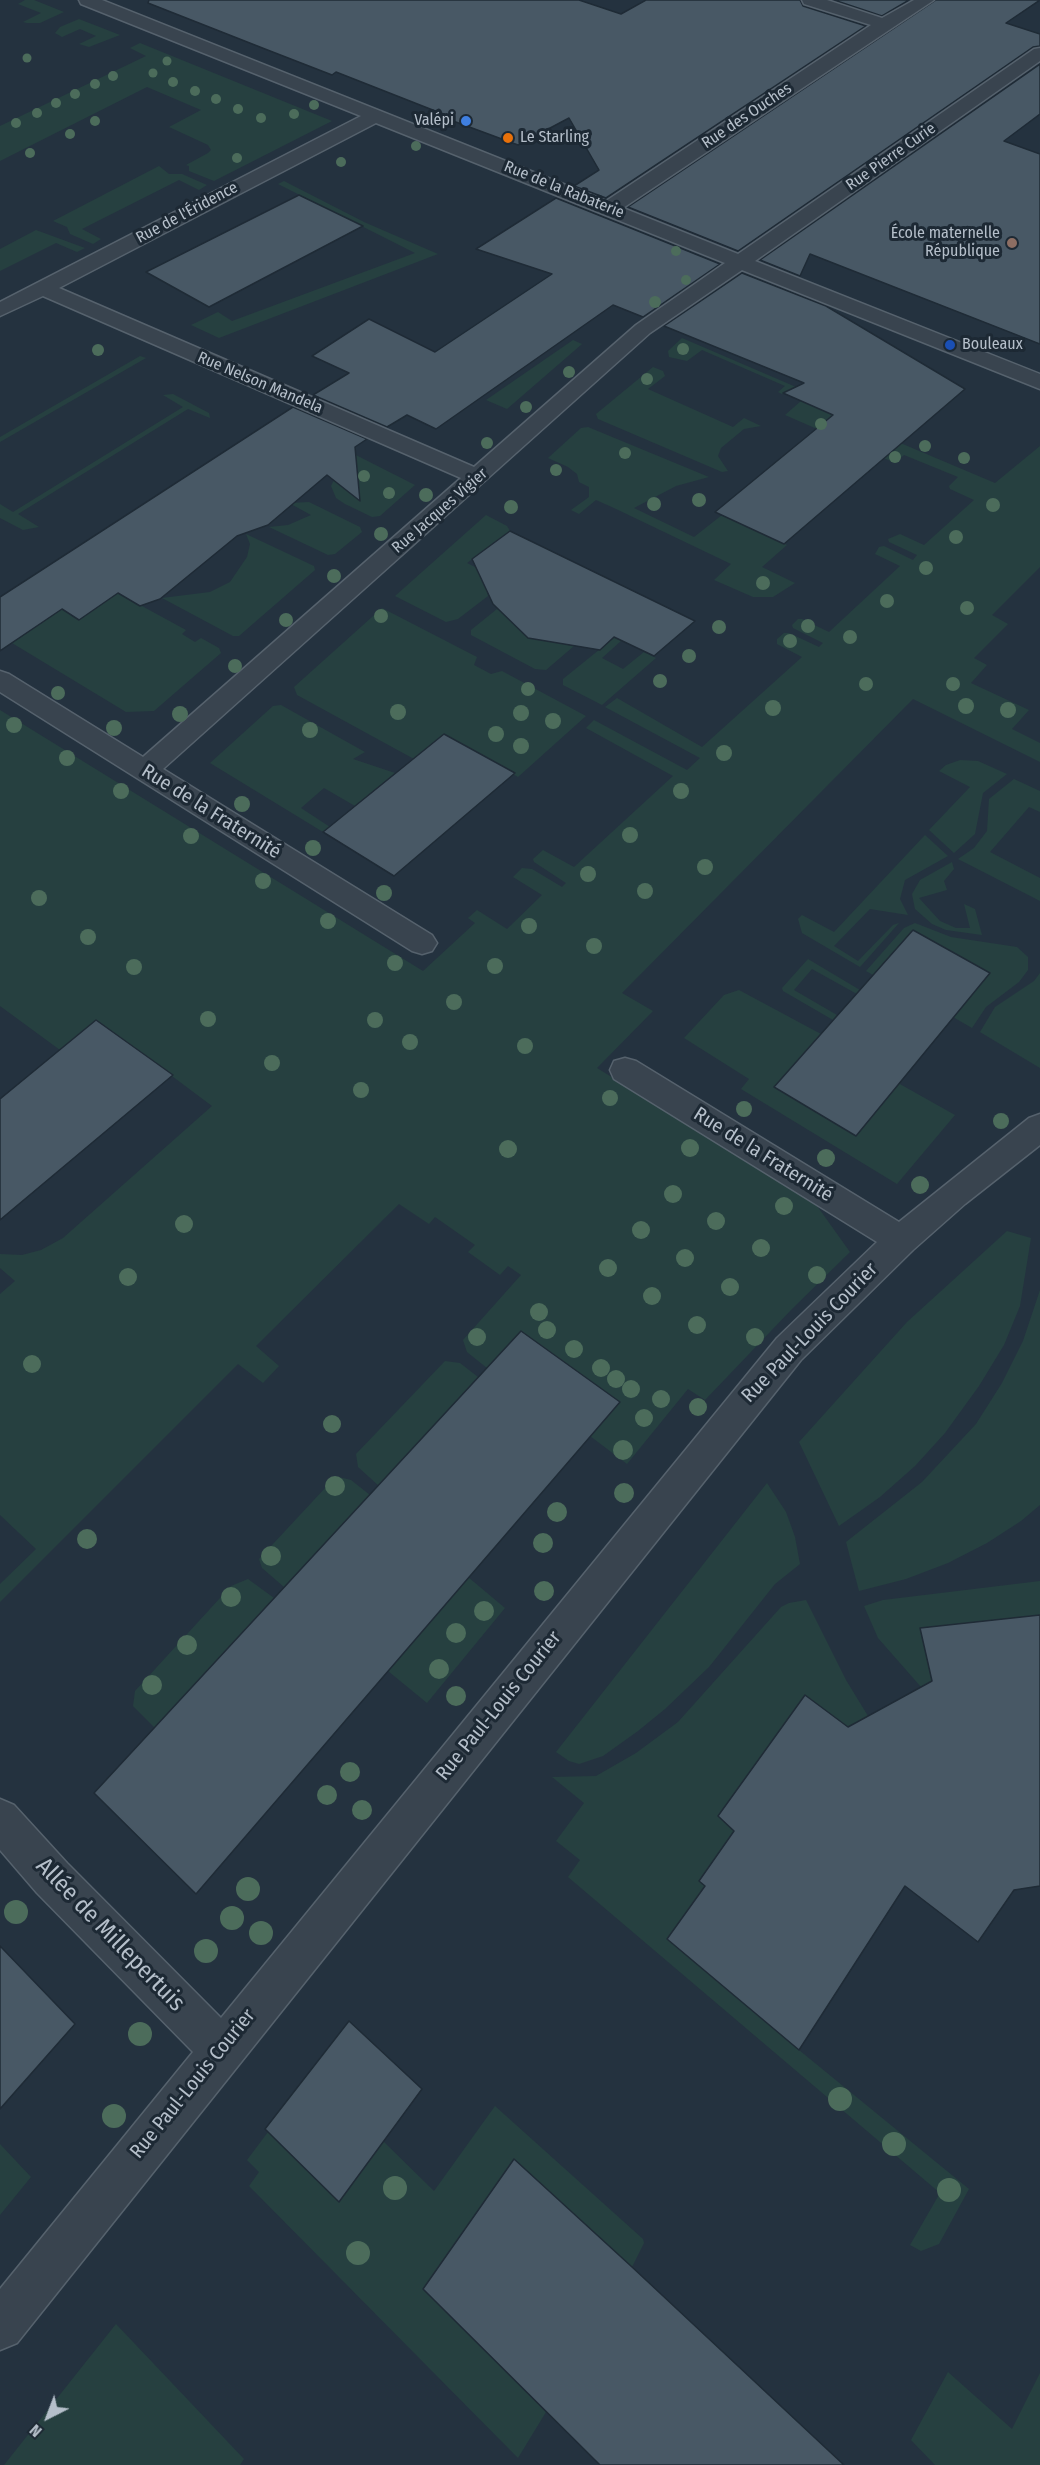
<!DOCTYPE html>
<html>
<head>
<meta charset="utf-8">
<style>
	body { margin:0 }
	#map { position:relative; width:1040px; height:2465px; overflow:hidden; background:#24323f; font-family:"Fira Sans Condensed",sans-serif }
	canvas { display:block }
	.north { position:absolute; left:18px; top:2387px; width:60px; height:60px; -webkit-text-stroke:4px #1d2934; paint-order:stroke; rotate:222deg; font-size:16px; font-weight:700; line-height:24px; text-align:center; color:#b5bfca }
	.north::after { content:''; display:block; margin:auto; width:21px; height:27px; background:#b5bfca; clip-path:polygon(50% 0,100% 100%,50% 72%,0 100%) }
</style>
</head>
<body>
<div id="map">
<canvas width="1040" height="2465"></canvas>
<div class="north">N</div>
</div>
<script>
const c = document.querySelector('canvas').getContext('2d');
c.lineJoin = 'round';
function fill(path, color) {
  c.fillStyle = color;
  c.fill(path, 'evenodd');
}
function shape(rows) {
  const path = new Path2D();
  for (const r of rows) {
    path.moveTo(r[0], r[1]);
    for (let i = 2; i < r.length; i += 2) path.lineTo(r[i], r[i + 1]);
  }
  return path;
}
function stroke(path, color, width, dash) {
  c.strokeStyle = color;
  c.lineWidth = width;
  c.lineCap = dash ? 'butt' : 'round';
  c.setLineDash(dash || []);
  c.stroke(path);
}
function label(font, color, halo, rows, align = 'center') {
  c.font = font + ' "Fira Sans Condensed",sans-serif';
  c.lineWidth = 6;
  c.setLineDash([]);
  c.textBaseline = 'middle';
  c.strokeStyle = halo;
  c.fillStyle = color;
  for (const [text, x, y, turn = 0] of rows) {
    c.save();
    c.translate(x, y);
    c.rotate((+turn || 0) * Math.PI / 180);
    c.textAlign = isNaN(turn) ? turn : align;
    if (halo) c.strokeText(text, 0, 0);
    c.fillText(text, 0, 0);
    c.restore();
  }
}
const green = shape([
	[25,0,34,0,64,12,40,23,27,23,23,22,41,13,18,4],
	[79,19,120,35,89,47,79,44,96,36,80,29,62,37,55,33,60,27],
	[140,43,332,121,214,181,189,171,189,166,186,165,208,153,211,150,208,145,169,127,201,110,147,87,0,161,0,126,146,56,130,48],
	[159,166,169,174,182,174,207,185,199,190,179,180,82,229,101,239,93,244,70,234,67,227,53,221],
	[284,181,364,222,438,254,219,338,191,325,218,312,232,321,415,253,278,184],
	[36,230,85,248,77,252,56,243,0,271,0,249],
	[682,338,796,387,782,394,778,392,785,386,702,350,687,361,669,357,668,351],
	[573,340,582,344,507,409,486,400],
	[140,356,146,358,0,442,0,437],
	[653,367,663,371,665,376,648,389,733,427,744,418,761,426,744,429,721,448,718,456,728,471,722,472,598,419,596,414],
	[173,394,209,413,210,418,188,409,18,514,39,527,23,530,0,518,0,504,13,512,183,407,163,395],
	[801,401,995,483,1040,446,1040,567,992,615,1008,624,974,658,987,665,971,683,1029,710,1012,729,1040,743,1040,762,913,699,622,993,653,1011,597,1068,815,1203,850,1252,791,1310,705,1400,688,1389,627,1464,590,1436,619,1402,521,1331,487,1368,467,1352,463,1340,521,1275,508,1266,500,1275,468,1252,475,1245,435,1217,429,1224,399,1204,256,1346,279,1366,263,1383,238,1364,0,1602,0,1584,36,1549,0,1515,0,1294,15,1281,0,1268,0,1254,22,1255,41,1250,63,1238,212,1106,97,1020,60,1050,0,1006,0,710,423,971,475,923,468,918,477,910,507,929,542,895,513,877,522,868,532,869,562,887,566,883,534,862,533,859,543,850,574,867,673,776,586,728,594,720,687,770,700,758,605,707,617,698,702,747,802,657,777,644,777,639,784,633,789,633,819,647,823,643,793,628,792,625,798,619,802,619,829,632,900,566,875,554,879,547,884,546,913,560,917,555,889,542,888,539,900,534,924,545,974,500,950,489,949,486,958,477,904,455,895,463,785,415],
	[588,427,709,477,676,486,634,508,694,537,722,515,787,545,762,567,795,583,773,597,753,597,714,580,731,564,614,508,596,500,579,514,571,510,589,497,589,487,579,482,577,474,568,467,548,458,581,428],
	[348,451,415,485,380,516,372,517,345,504,336,498,331,486],
	[309,502,360,527,362,532,335,554,328,555,269,527,288,525,311,515,289,503],
	[486,515,507,526,510,531,467,563,501,580,487,591,488,596,458,619,446,622,395,596],
	[246,534,314,566,315,570,239,636,233,636,162,598,210,592,230,582,247,557,250,544],
	[118,593,186,630,182,634,195,642,201,638,219,648,221,653,154,711,126,712,12,643,62,609,79,620],
	[382,608,477,657,474,665,491,674,502,671,586,716,518,777,444,734,414,759,297,695,294,687],
	[497,609,568,645,574,646,546,670,535,669,471,635,471,630],
	[615,637,621,641,602,658,623,669,644,652,656,658,602,705,563,685,563,679],
	[281,705,365,752,353,759,395,773,355,806,324,788,301,808,330,827,323,832,210,763,273,706],
	[960,760,978,761,1007,774,983,793,975,834,954,853,929,830,970,787,939,771,946,765],
	[1014,779,1040,791,1040,812,1029,807,990,852,1040,878,1040,901,958,859,974,848,987,831,989,799],
	[925,835,948,856,905,880,900,899,908,915,870,909,834,946,858,961,893,925,899,923,860,967,802,933,798,919,802,915,834,932],
	[952,862,954,869,944,881,947,890,919,898,940,921,956,928,970,928,964,904,975,909,982,935,946,930,932,924,915,909,912,894,920,880],
	[915,923,951,937,1017,947,1028,957,1028,970,1019,982,986,1007,972,1028,953,1017,989,973,913,930,873,975,866,971,904,928],
	[808,959,860,990,857,994,812,969,794,990,837,1015,833,1020,783,991,782,988],
	[1040,973,1040,1068,980,1032,995,1007,1034,981],
	[739,990,821,1034,898,1083,955,1115,897,1184,741,1089,749,1079,684,1038,724,995],
	[1007,1231,1031,1238,1020,1306,1004,1345,979,1386,945,1433,915,1466,880,1497,839,1526,799,1442,907,1322],
	[1040,1290,1040,1505,1021,1521,987,1543,948,1563,906,1579,859,1591,846,1542,922,1482,976,1424,1002,1383,1023,1341],
	[445,1361,460,1363,478,1377,379,1486,358,1467,356,1454],
	[339,1477,351,1480,370,1495,284,1587,262,1568,259,1559,326,1487],
	[767,1483,786,1512,795,1537,800,1564,775,1584,709,1667,665,1709,638,1731,603,1756,579,1764,569,1761,556,1752],
	[468,1577,505,1608,427,1703,388,1671],
	[248,1579,274,1598,155,1728,133,1706,135,1691,231,1586],
	[1040,1581,1040,1615,920,1628,932,1682,921,1687,878,1638,864,1606,883,1600],
	[806,1600,846,1680,868,1716,849,1728,805,1696,718,1816,734,1831,699,1881,705,1886,799,2050,969,2189,939,2244,921,2251,910,2245,940,2193,568,1877,580,1860,556,1841,584,1803,552,1777,596,1776,636,1753,678,1722,781,1607,789,1603],
	[495,2106,643,2239,644,2243,632,2267,514,2159,423,2289,546,2412,518,2458,249,2186,259,2172,247,2160,268,2132,339,2202,383,2141,434,2191],
	[0,2144,31,2177,0,2215],
	[116,2324,244,2459,240,2465,4,2465],
	[948,2372,1012,2429,1040,2373,1040,2465,935,2465,911,2440]
]);
const building = shape([
	[149,0,579,0,621,14,646,0,800,0,803,6,866,26,606,198,574,186,599,170,569,118,518,145,445,118,448,116,336,72,332,75,265,49,148,3,149,0],
	[834,0,909,0,882,16,834,0],
	[936,0,1040,0,1006,23,1040,34,1040,46,1033,47,738,251,628,207,936,0],
	[1040,64,1040,114,1004,141,1040,154,1040,344,810,254,800,276,760,260,1040,64],
	[299,195,363,226,209,307,146,272,299,195],
	[556,198,720,264,643,317,613,305,436,429,407,415,387,427,313,395,349,373,312,356,369,319,435,352,552,274,476,249,556,198],
	[742,273,826,306,965,389,784,544,715,512,833,415,783,393,804,383,664,326,742,273],
	[293,407,367,439,355,447,360,501,327,475,268,525,237,536,160,599,140,606,118,593,79,620,62,609,0,651,0,597,293,407],
	[510,531,543,547,695,621,654,656,614,637,600,650,528,638,493,604,472,559,510,531],
	[444,734,515,773,394,876,323,832,444,734],
	[913,930,990,973,856,1136,774,1087,913,930],
	[96,1020,173,1075,0,1220,0,1099,96,1020],
	[521,1331,620,1402,196,1894,94,1793,521,1331],
	[1040,1615,1040,1886,1014,1890,978,1942,905,1886,799,2050,667,1939,705,1886,699,1881,734,1831,718,1816,805,1695,848,1727,932,1681,920,1628,1040,1615],
	[0,1946,75,2024,0,2109,0,1946],
	[349,2021,422,2089,339,2202,265,2129,349,2021],
	[514,2159,632,2267,844,2465,600,2465,423,2289,514,2159]
]);
const street = shape([
	[79,0,102,0,606,201,871,25,804,4,802,0,827,0,882,18,914,0,934,0,623,208,738,254,1034,49,1040,48,1040,61,755,261,1040,374,1040,389,742,270,650,333,163,769,432,935,437,943,432,951,422,954,412,951,0,692,0,671,9,674,143,757,461,478,43,296,0,316,0,302,361,116,81,4,79,0],
	[376,123,725,263,636,325,474,467,59,288,376,123],
	[625,1058,636,1061,899,1222,1029,1118,1040,1114,1040,1145,965,1204,913,1250,801,1360,17,2343,0,2350,0,2289,193,2052,37,1893,0,1850,0,1799,14,1805,67,1863,221,2018,777,1338,877,1242,614,1079,610,1070,614,1061,625,1058]
]);
const trees = [
	[27,58,4.5],
	[167,61,4.5],
	[153,73,4.5],
	[113,76,5],
	[173,82,5],
	[95,84,5],
	[195,91,5],
	[75,94,5],
	[216,99,5],
	[56,103,5],
	[314,105,5],
	[238,109,5],
	[37,113,5],
	[294,114,5],
	[261,118,5],
	[95,121,5],
	[16,123,5],
	[70,134,5],
	[416,146,5],
	[30,153,5],
	[237,158,5],
	[341,162,5],
	[676,251,5],
	[686,280,5],
	[655,302,6],
	[683,349,6],
	[98,350,6],
	[569,372,6],
	[647,379,6],
	[526,407,6],
	[821,424,6],
	[487,443,6],
	[925,446,6],
	[625,453,6],
	[895,457,6],
	[964,458,6],
	[556,470,6],
	[364,476,6],
	[389,493,6],
	[426,495,7],
	[699,500,7],
	[654,504,7],
	[993,505,7],
	[511,507,7],
	[381,534,7],
	[956,537,7],
	[926,568,7],
	[334,576,7],
	[763,583,7],
	[887,601,7],
	[967,608,7],
	[381,616,7],
	[286,620,7],
	[808,626,7],
	[719,627,7],
	[850,637,7],
	[790,641,7],
	[689,656,7],
	[235,666,7],
	[660,681,7],
	[866,684,7],
	[953,684,7],
	[528,689,7],
	[58,693,7],
	[966,706,8],
	[773,708,8],
	[1008,710,8],
	[398,712,8],
	[521,713,8],
	[180,714,8],
	[553,721,8],
	[14,725,8],
	[114,728,8],
	[310,730,8],
	[496,734,8],
	[521,746,8],
	[724,753,8],
	[67,758,8],
	[121,791,8],
	[681,791,8],
	[242,804,8],
	[630,835,8],
	[191,836,8],
	[313,848,8],
	[705,867,8],
	[588,874,8],
	[263,881,8],
	[645,891,8],
	[384,893,8],
	[39,898,8],
	[328,921,8],
	[529,926,8],
	[88,937,8],
	[594,946,8],
	[395,963,8],
	[495,966,8],
	[134,967,8],
	[454,1002,8],
	[208,1019,8],
	[375,1020,8],
	[410,1042,8],
	[525,1046,8],
	[272,1063,8],
	[361,1090,8],
	[610,1098,8],
	[744,1109,8],
	[1001,1121,8],
	[690,1148,9],
	[508,1149,9],
	[826,1158,9],
	[920,1185,9],
	[673,1194,9],
	[784,1206,9],
	[716,1221,9],
	[184,1224,9],
	[641,1230,9],
	[761,1248,9],
	[685,1258,9],
	[608,1268,9],
	[817,1275,9],
	[128,1277,9],
	[730,1287,9],
	[652,1296,9],
	[539,1312,9],
	[697,1325,9],
	[547,1330,9],
	[477,1337,9],
	[755,1337,9],
	[574,1349,9],
	[32,1364,9],
	[601,1368,9],
	[616,1379,9],
	[631,1389,9],
	[661,1399,9],
	[698,1407,9],
	[644,1418,9],
	[332,1424,9],
	[623,1450,10],
	[335,1486,10],
	[624,1493,10],
	[557,1512,10],
	[87,1539,10],
	[543,1543,10],
	[271,1556,10],
	[544,1591,10],
	[231,1597,10],
	[484,1611,10],
	[456,1633,10],
	[187,1645,10],
	[439,1669,10],
	[152,1685,10],
	[456,1696,10],
	[350,1772,10],
	[327,1795,10],
	[362,1810,10],
	[248,1889,12],
	[16,1912,12],
	[232,1918,12],
	[261,1933,12],
	[206,1951,12],
	[140,2034,12],
	[840,2099,12],
	[114,2116,12],
	[894,2144,12],
	[395,2188,12],
	[949,2190,12],
	[358,2253,12]
];
const markers = [
	[466,121,6,"#3f7fe0"],
	[508,138,6,"#e8710a"],
	[1012,243,6,"#8d6e63"],
	[950,345,6,"#1a4fb4"]
];
const farStreetnames = [
	["Rue des Ouches",747,116,-34],
	["Rue Pierre Curie",891,157,-35],
	["Rue de la Rabaterie",564,190,22],
	["Rue de l'Éridence",187,213,-28],
	["Rue Nelson Mandela",260,383,23],
	["Rue Jacques Vigier",440,511,-41]
];
const farPoinames = [
	["Valépi",454,121],
	["Le Starling",520,138,"left"],
	["École maternelle",1000,234],
	["République",1000,252],
	["Bouleaux",962,345,"left"]
];
const streetNames = [
	["Rue de la Fraternité",211,812,32],
	["Rue de la Fraternité",763,1155,32],
	["Rue Paul-Louis Courier",810,1333,-46],
	["Rue Paul-Louis Courier",499,1706,-51],
	["Rue Paul-Louis Courier",193,2084,-51]
];
const nearStreetnames = [
	["Allée de Millepertuis",110,1935,46]
];
fill(green, '#264040');
fill(building, '#485865');
stroke(building, '#1f2b36', 1.5);
stroke(street, '#56626d', 3);
fill(street, '#39444f');
c.fillStyle = '#4c6c5b';
for (const [x, y, r] of trees) {
  c.beginPath();
  c.arc(x, y, r, 0, 2 * Math.PI);
  c.fill();
}
for (const [x, y, r, color] of markers) {
  const dot = new Path2D();
  dot.arc(x, y, r, 0, 2 * Math.PI);
  c.fillStyle = color;
  c.fill(dot);
  stroke(dot, '#1d2934', 2);
}
label('16px', '#b5bfca', '#1d2934', farStreetnames);
label('16px', '#b5bfca', '#1d2934', farPoinames, 'right');
label('20px', '#b5bfca', '#1d2934', streetNames);
label('24px', '#b5bfca', '#1d2934', nearStreetnames);
</script>
</body>
</html>
